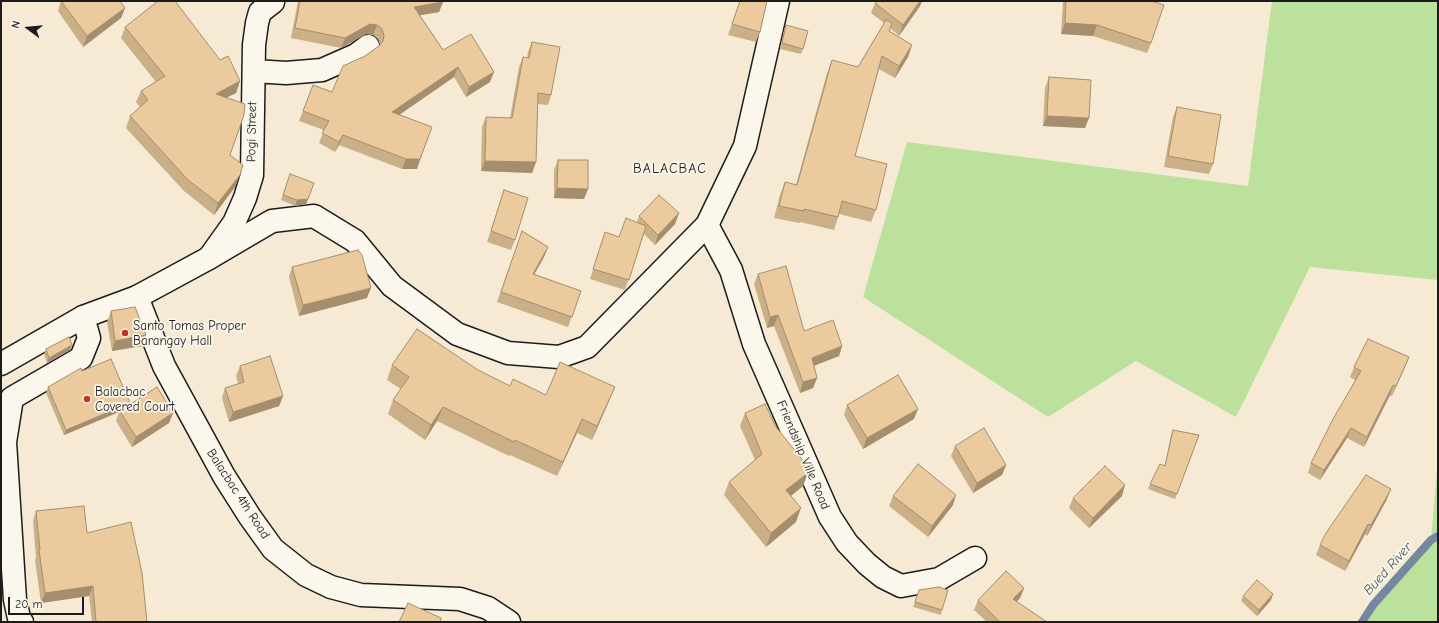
<!DOCTYPE html>
<html>
<head>
<meta charset="utf-8">
<style>
	body { margin:0 }
	#map { position:relative; width:1439px; height:623px; overflow:hidden; background:#f6ead4; font-family:"Comic Neue",sans-serif }
	canvas { display:block }
	.frame { position:absolute; inset:0; border:2px solid #1c1c1c; pointer-events:none }
	.north { position:absolute; left:8px; top:8px; width:40px; height:40px; -webkit-text-stroke:3px #fbf7ec; paint-order:stroke; rotate:286deg; font-size:11px; font-weight:700; line-height:16px; text-align:center; color:#1c1c1c }
	.north::after { content:''; display:block; margin:auto; width:14px; height:18px; background:#1c1c1c; clip-path:polygon(50% 0,100% 100%,50% 72%,0 100%) }
	.scale { position:absolute; left:8px; top:597px; width:76px; height:18px; box-sizing:border-box; border:2px solid #1c1c1c; border-top:0; padding-left:5px; font-size:12px; line-height:14px; white-space:nowrap; color:#1c1c1c; -webkit-text-stroke:3px #fbf7ec; paint-order:stroke }
</style>
</head>
<body>
<div id="map">
<canvas width="1439" height="623"></canvas>
<div class="frame"></div>
<div class="north">N</div>
<div class="scale">20 m</div>
</div>
<script>
const c = document.querySelector('canvas').getContext('2d');
c.lineJoin = 'round';
function fill(path, color) {
  c.fillStyle = color;
  c.fill(path, 'evenodd');
}
function shape(rows) {
  const path = new Path2D();
  for (const r of rows) {
    path.moveTo(r[0], r[1]);
    for (let i = 2; i < r.length; i += 2) path.lineTo(r[i], r[i + 1]);
  }
  return path;
}
function stroke(path, color, width, dash) {
  c.strokeStyle = color;
  c.lineWidth = width;
  c.lineCap = dash ? 'butt' : 'round';
  c.setLineDash(dash || []);
  c.stroke(path);
}
function label(font, color, halo, rows, align = 'center') {
  c.font = font + ' "Comic Neue",sans-serif';
  c.lineWidth = 3.5;
  c.setLineDash([]);
  c.textBaseline = 'middle';
  c.strokeStyle = halo;
  c.fillStyle = color;
  for (const [text, x, y, turn = 0] of rows) {
    c.save();
    c.translate(x, y);
    c.rotate((+turn || 0) * Math.PI / 180);
    c.textAlign = isNaN(turn) ? turn : align;
    if (halo) c.strokeText(text, 0, 0);
    c.fillText(text, 0, 0);
    c.restore();
  }
}
const green = shape([
	[1272,1,1438,1,1438,280,1310,267,1236,417,1136,361,1048,417,863,297,907,142,1248,186],
	[1438,460,1438,622,1362,622,1373,605,1431,540]
]);
const stream = shape([
	[1362,622,1373,605,1431,540,1438,536]
]);
const minor = shape([
	[254,71,286,73,322,70,356,55,368,46],
	[707,225,731,270,754,344,830,517,847,543,867,564,883,577,901,586,939,579,975,558],
	[209,258,234,223,245,198,252,175,254,45,257,23,260,12,273,2],
	[137,297,164,366,224,476,250,517,273,549,306,575,331,587,361,595,460,599,488,608,509,622],
	[22,622,19,618,15,600,5,442,12,398,81,358,89,338,83,317]
]);
const major = shape([
	[1,364,83,317,137,297,209,258,272,221,314,216,355,241,392,286,457,334,508,353,559,357,587,347,707,225,745,146,778,1]
]);
const wall = shape([
	[61,1,125,8,121,18,83,47,58,11],
	[298,1,443,1,439,12,420,15,443,50,490,82,466,97,454,77,400,114,417,169,402,169,339,145,335,152,319,143,324,130,299,121,313,85,332,92,365,56,380,45,378,39,373,35,366,34,341,48,291,38],
	[740,1,760,32,756,42,728,35],
	[876,1,922,1,920,6,899,36,890,28,889,31,912,45,908,57,895,78,879,69,855,156,876,210,871,222,839,214,834,230,800,222,799,223,774,218,780,195,785,182,796,185,827,73,832,60,858,67,884,23,871,13,875,3],
	[1063,1,1151,1,1151,43,1147,53,1093,36,1061,34],
	[786,25,803,49,801,54,780,49,784,30],
	[125,27,220,60,240,81,236,93,227,97,230,155,235,187,214,215,184,191,126,128,130,116,140,107,136,102,141,91,156,82,121,38],
	[532,42,551,95,548,105,538,104,536,162,532,173,481,171,482,127,486,117,510,118,519,67,523,57,527,58,528,52],
	[1049,77,1085,128,1043,126,1045,88],
	[1177,107,1213,164,1209,174,1164,167,1173,117],
	[558,160,588,189,584,199,554,198,554,170],
	[290,174,314,183,306,204,295,206,281,200],
	[504,190,515,240,511,250,487,242],
	[679,213,675,224,655,245,644,234,625,290,590,279,605,232,619,237,637,222,639,216],
	[522,231,548,247,544,257,534,274,581,291,568,327,497,302],
	[292,267,367,298,299,316,289,277],
	[758,274,804,331,842,346,839,356,814,366,817,378,813,388,800,393,774,326,767,328,754,284],
	[111,311,142,346,112,351,107,322],
	[46,349,70,350,47,363,44,354],
	[1409,357,1405,367,1392,396,1390,395,1364,447,1347,438,1320,480,1308,473,1311,463,1355,380,1350,377,1354,367],
	[392,365,478,370,510,386,546,395,609,401,592,440,577,433,557,476,510,455,509,456,437,421,425,440,388,414,393,400,401,389,387,380],
	[240,366,283,396,279,406,229,422,222,398,225,388,238,384,236,376],
	[82,371,129,405,173,413,169,423,132,447,116,421,119,412,64,435,46,393,48,387],
	[847,405,914,419,863,449,844,415],
	[745,413,776,427,808,473,803,486,791,496,796,522,766,547,724,495,729,482,755,460,740,426],
	[1173,430,1199,435,1175,499,1148,489,1150,484,1165,465,1171,435],
	[955,446,1006,465,1002,475,973,493,951,456],
	[893,496,953,505,928,537,889,506],
	[1122,496,1089,528,1069,508,1073,498],
	[1387,499,1367,536,1365,534,1345,571,1316,555,1320,545],
	[36,511,87,533,147,622,92,622,89,596,41,603,35,560,36,558,33,521],
	[1024,588,1020,598,1016,601,1047,622,987,622,974,610,978,600],
	[919,590,942,610,941,615,913,607],
	[1243,596,1271,600,1257,616,1241,601]
]);
const shadedWall = shape([
	[920,1,922,1,920,6,899,36,903,25],
	[443,2,439,12,410,17,414,7],
	[125,8,121,18,83,47,87,36],
	[1065,23,1097,25,1093,36,1061,34],
	[370,24,377,25,373,35,366,34,341,48,345,38],
	[912,45,908,57,895,78,899,66],
	[458,67,454,77,389,122,392,112],
	[494,72,490,82,466,97,469,87],
	[240,81,236,93,212,105,216,94],
	[1047,116,1089,118,1085,128,1043,126],
	[343,135,339,145,335,152,339,142],
	[428,137,417,169,402,169,406,159],
	[485,161,536,162,532,173,481,171],
	[240,175,235,187,214,215,218,203],
	[557,188,588,189,584,199,554,198],
	[308,199,306,204,295,206,297,200],
	[679,213,675,224,655,245,658,235],
	[548,247,544,257,529,284,533,274],
	[371,288,367,298,299,316,303,305],
	[778,315,774,326,767,328,770,317],
	[146,335,142,346,112,351,115,341],
	[72,345,70,350,47,363,49,358],
	[842,346,839,356,808,368,812,358],
	[1409,357,1405,367,1392,396,1396,386],
	[817,378,813,388,800,393,803,382],
	[1393,385,1390,395,1364,447,1367,437],
	[615,387,609,401,592,440,597,426],
	[283,396,279,406,229,422,233,412],
	[130,403,128,408,120,411,119,412,64,435,66,430],
	[443,407,437,421,425,440,431,425],
	[918,409,914,419,863,449,867,438],
	[173,413,169,423,132,447,136,437],
	[582,419,577,433,557,476,563,462],
	[1351,428,1347,438,1320,480,1324,470],
	[1006,465,1002,475,973,493,977,483],
	[808,473,803,486,782,503,786,490],
	[1125,485,1122,496,1089,528,1093,518],
	[1391,489,1387,499,1367,536,1371,525],
	[956,495,953,505,928,537,932,526],
	[801,508,796,522,766,547,771,533],
	[1368,524,1365,534,1345,571,1349,561],
	[93,586,89,596,41,603,45,593],
	[1024,588,1020,598,1010,609,1013,599],
	[1273,594,1271,600,1257,616,1259,610]
]);
const building = shape([
	[61,1,120,1,125,8,87,36,61,1],
	[158,1,175,1,220,60,228,56,240,81,216,94,245,104,244,115,230,155,243,165,240,175,218,203,188,180,130,116,148,100,141,91,165,76,125,27,158,1],
	[300,1,443,1,443,2,414,7,443,50,471,34,494,72,469,87,458,67,392,112,432,127,420,159,406,159,343,135,339,142,322,133,329,121,303,111,313,85,332,92,343,66,365,56,379,46,383,41,384,35,382,29,377,25,370,24,345,38,295,28,300,1],
	[740,1,767,1,760,32,732,24,740,1],
	[876,1,920,1,903,25,875,3,876,1],
	[1066,1,1151,1,1164,5,1151,43,1097,25,1065,23,1066,1],
	[886,20,892,23,889,31,912,45,899,66,882,56,855,156,887,164,876,210,842,201,838,217,804,209,804,211,779,206,785,182,797,185,832,60,858,67,886,20],
	[786,25,808,31,803,49,782,43,786,25],
	[532,42,560,47,551,95,538,93,536,162,485,161,486,117,512,118,523,57,529,58,532,42],
	[1049,77,1091,80,1089,118,1047,116,1049,77],
	[1177,107,1221,115,1213,164,1168,156,1177,107],
	[558,160,588,160,588,189,557,188,558,160],
	[290,174,314,183,308,199,297,200,283,195,290,174],
	[504,190,528,198,515,240,491,231,504,190],
	[659,195,679,213,658,235,639,216,659,195],
	[626,218,646,226,629,280,593,269,605,232,619,237,626,218],
	[522,231,548,247,533,274,581,291,572,317,501,292,522,231],
	[358,250,362,255,371,288,303,305,292,267,358,250],
	[786,266,804,331,833,320,842,346,812,358,817,378,803,382,778,315,770,317,758,274,786,266],
	[135,307,146,335,115,341,111,311,135,307],
	[417,329,478,370,510,386,513,379,546,395,560,362,615,387,597,426,582,419,563,462,515,440,514,442,443,407,431,425,393,400,409,377,392,365,417,329],
	[69,337,72,345,49,358,46,349,69,337],
	[1368,339,1409,357,1396,386,1393,385,1367,437,1351,428,1324,470,1311,463,1333,419,1361,371,1354,367,1368,339],
	[270,356,283,396,233,412,225,388,244,382,240,366,270,356],
	[111,359,130,403,66,430,48,387,81,368,82,371,111,359],
	[898,375,918,409,867,438,847,405,898,375],
	[157,387,173,413,136,437,120,411,157,387],
	[765,404,776,427,801,458,808,473,786,490,801,508,771,533,729,482,762,454,745,413,765,404],
	[984,428,1006,465,977,483,955,446,984,428],
	[1173,430,1199,435,1177,494,1150,484,1160,464,1165,466,1173,430],
	[918,464,956,495,932,526,893,496,918,464],
	[1105,466,1125,485,1093,518,1073,498,1105,466],
	[1366,475,1391,489,1371,525,1368,524,1349,561,1320,545,1326,533,1366,475],
	[84,506,87,533,131,522,142,573,147,622,96,622,93,586,45,593,39,550,40,550,36,511,84,506],
	[1006,571,1024,588,1013,599,1047,622,1000,622,978,600,1006,571],
	[1257,580,1273,594,1259,610,1243,596,1257,580],
	[939,587,948,590,942,610,915,602,919,590,939,587],
	[408,603,441,618,440,622,399,622,408,603]
]);
const markers = [
	[125,333,4,"#c8321e"],
	[87,399,4,"#c8321e"]
];
const streetNames = [
	["Pogi Street",252,132,-89],
	["Friendship Ville Road",803,455,67],
	["Balacbac 4th Road",238,494,57]
];
const poiNames = [
	["Santo Tomas Proper",133,326],
	["Barangay Hall",133,341],
	["Balacbac",95,392],
	["Covered Court",95,407]
];
const neighbourhoodNames = [
	["BALACBAC",670,169]
];
const waterNames = [
	["Bued River",1388,569,-48]
];
fill(green, '#bbe19c');
stroke(stream, '#74899f', 8);
stroke(minor, '#1c1c1c', 25);
stroke(major, '#1c1c1c', 25);
stroke(minor, '#fbf7ec', 22);
stroke(major, '#fbf7ec', 22);
fill(wall, '#caaf87');
fill(shadedWall, '#a48e6e');
fill(building, '#ebcb9d');
stroke(building, '#a48e6e', 1);
for (const [x, y, r, color] of markers) {
  const dot = new Path2D();
  dot.arc(x, y, r, 0, 2 * Math.PI);
  c.fillStyle = color;
  c.fill(dot);
  stroke(dot, '#fbf7ec', 1.5);
}
label('13px', '#1c1c1c', '#fbf7ec', streetNames);
label('13px', '#1c1c1c', '#fbf7ec', poiNames, 'left');
c.letterSpacing = '1px';
label('14px', '#1c1c1c', '#fbf7ec', neighbourhoodNames);
c.letterSpacing = '0px';
label('italic 14px', '#48535e', '#fbf7ec', waterNames);
</script>
</body>
</html>
